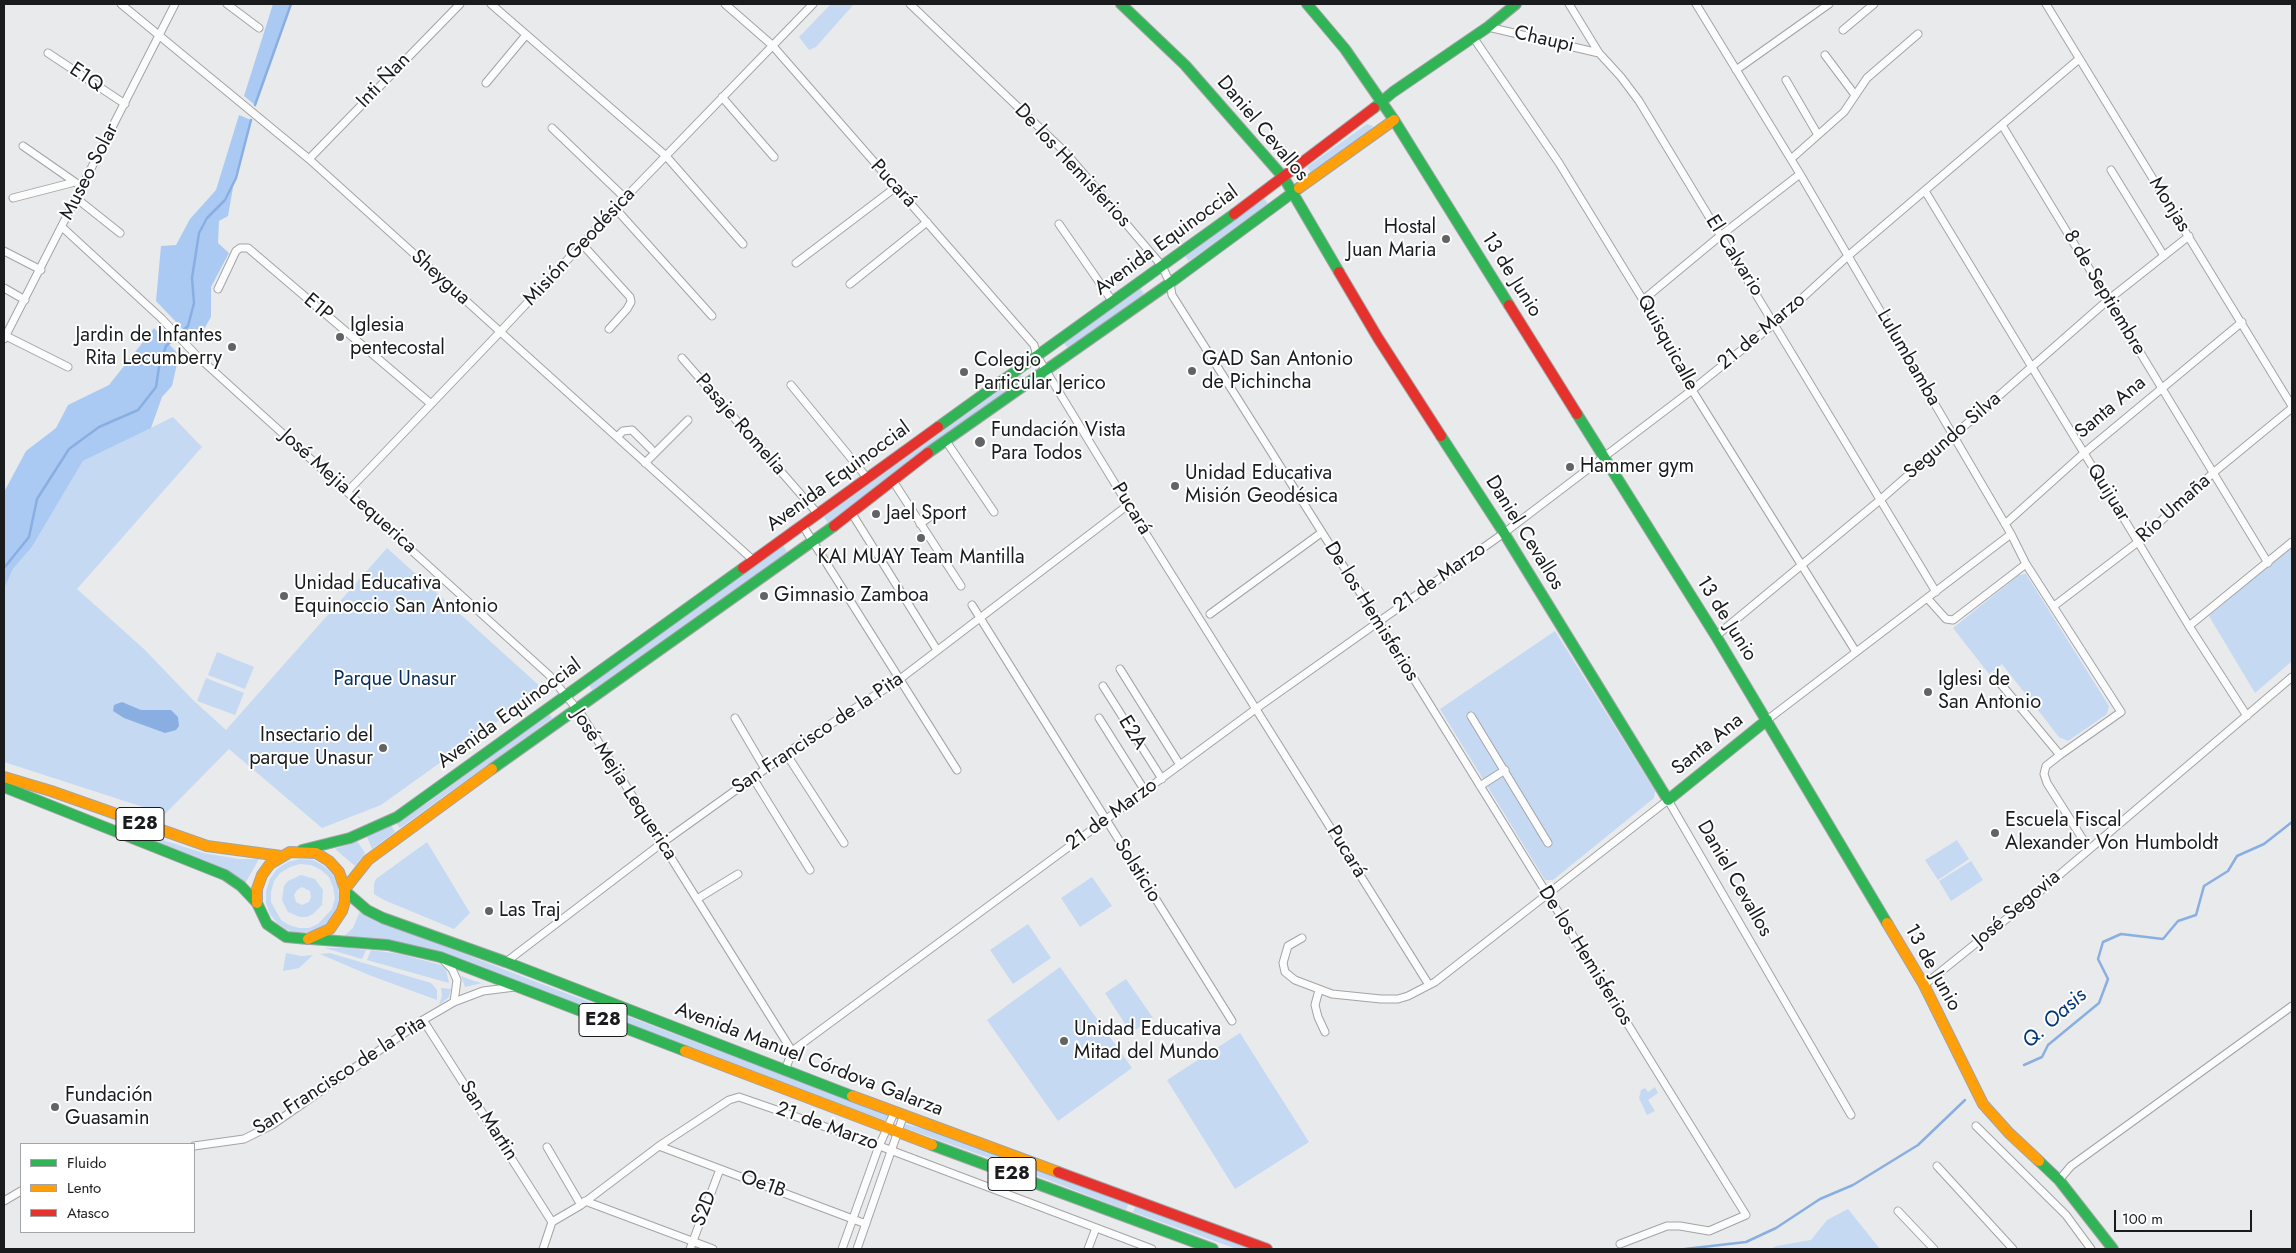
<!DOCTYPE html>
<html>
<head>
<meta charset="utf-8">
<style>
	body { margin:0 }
	#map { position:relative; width:2296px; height:1253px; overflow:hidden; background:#e8eaec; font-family:Jost,sans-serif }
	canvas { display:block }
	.frame { position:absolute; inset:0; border:5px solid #1a1b1d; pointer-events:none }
	.legend { position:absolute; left:20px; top:1143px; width:175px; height:90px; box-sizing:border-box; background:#fff; border:1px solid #a3a4a5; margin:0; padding:6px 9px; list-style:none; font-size:15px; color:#1a1b1d }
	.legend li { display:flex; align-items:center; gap:10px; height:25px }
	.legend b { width:25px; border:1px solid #a3a4a5 }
	.scale { position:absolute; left:2114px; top:1210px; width:138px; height:22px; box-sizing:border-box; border:2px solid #1a1b1d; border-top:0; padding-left:6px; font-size:15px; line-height:18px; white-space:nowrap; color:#1a1b1d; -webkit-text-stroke:4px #fff; paint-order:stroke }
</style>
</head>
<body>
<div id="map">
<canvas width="2296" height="1253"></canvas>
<div class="frame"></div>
<ul class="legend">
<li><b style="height:6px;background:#30b455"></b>Fluido</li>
<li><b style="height:6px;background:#ff9f0a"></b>Lento</li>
<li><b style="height:6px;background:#e5322d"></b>Atasco</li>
</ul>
<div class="scale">100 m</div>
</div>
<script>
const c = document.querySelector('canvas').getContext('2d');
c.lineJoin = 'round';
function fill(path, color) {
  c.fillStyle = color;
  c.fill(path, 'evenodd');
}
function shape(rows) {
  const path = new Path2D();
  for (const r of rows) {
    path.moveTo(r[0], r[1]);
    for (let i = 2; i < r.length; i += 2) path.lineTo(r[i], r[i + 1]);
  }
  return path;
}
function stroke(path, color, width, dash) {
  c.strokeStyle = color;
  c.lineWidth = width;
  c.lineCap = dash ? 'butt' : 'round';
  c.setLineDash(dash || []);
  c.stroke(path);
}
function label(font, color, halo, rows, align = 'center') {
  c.font = font + ' Jost,sans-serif';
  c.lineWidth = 4;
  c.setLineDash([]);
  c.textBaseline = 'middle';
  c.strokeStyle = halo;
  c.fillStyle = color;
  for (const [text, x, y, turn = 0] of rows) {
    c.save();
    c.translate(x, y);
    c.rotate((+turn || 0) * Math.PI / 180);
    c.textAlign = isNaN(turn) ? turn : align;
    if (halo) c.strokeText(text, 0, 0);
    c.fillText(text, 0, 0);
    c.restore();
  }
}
const green = shape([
	[831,4,854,4,816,47,809,50,799,37],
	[1367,124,1373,126,1371,130,1311,173,1307,167],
	[1264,198,1268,204,1189,261,1185,256],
	[1140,288,1144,294,1068,348,1064,343],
	[1021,375,1025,380,828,523,824,517],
	[173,417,202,447,77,589,144,649,193,700,226,730,387,548,543,689,381,805,322,828,229,749,165,814,4,762,4,589,13,569,32,547,83,461],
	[783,545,787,552,592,690,589,685],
	[2292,546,2292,661,2255,693,2209,616],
	[2026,574,2109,706,2107,714,2068,741,2059,737,2002,664,1989,674,1953,628,2019,575],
	[1555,631,1655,791,1654,798,1553,880,1545,880,1440,709],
	[217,652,254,667,245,689,208,675],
	[206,678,244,693,235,715,197,701],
	[549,713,552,718,400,828,396,823,429,802],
	[107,822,203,853,239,859,259,859,246,882,221,868,105,823],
	[391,825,395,832,372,849,367,837],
	[1957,840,1969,859,1938,880,1925,860],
	[357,841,365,853,355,866,335,849],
	[427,842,470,913,454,929,384,900,374,894,374,884,376,879],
	[300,859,313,860,324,866,333,875,338,886,339,899,336,911,330,921,321,928,310,932,298,933,287,930,277,923,270,914,266,903,266,891,270,879,277,869,288,862],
	[300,864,311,865,321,870,329,877,333,887,335,898,332,909,318,924,309,928,299,928,289,925,281,920,271,902,271,892,274,881,280,873,290,867],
	[1971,861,1983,880,1951,901,1939,881],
	[301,875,315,879,323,890,322,905,313,914,307,917,300,917,288,912,282,900,284,886,288,881],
	[302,887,310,891,311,897,309,902,302,905,296,902,294,895,297,890],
	[1092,877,1112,906,1080,927,1061,898],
	[360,911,423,938,539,983,889,1115,887,1121,796,1089,430,949,380,939,343,937,353,928],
	[1028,924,1051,958,1013,984,990,950],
	[325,948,349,948,366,950,362,959],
	[371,950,400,954,441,965,446,970,449,983,367,960],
	[286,953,301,956,313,955,299,968,283,971],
	[330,953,431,983,437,990,437,1000,369,975,320,954],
	[1060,967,1132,1068,1058,1121,987,1020],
	[461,976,474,981,482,983,465,987],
	[1126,979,1153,1018,1131,1033,1105,993],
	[441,988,451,989,449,997,439,1005,442,996],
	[1240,1033,1309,1142,1235,1189,1167,1080],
	[1655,1087,1658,1093,1648,1100,1655,1111,1647,1115,1639,1098,1641,1090,1645,1088,1648,1092],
	[903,1124,926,1129,1129,1202,1126,1210,1012,1166,902,1127],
	[1136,1205,1257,1249,1237,1249,1133,1212],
	[1848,1209,1880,1249,1771,1249,1776,1246,1811,1240,1827,1220]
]);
const forest = shape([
	[273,4,291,4,255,105,244,96],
	[239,115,251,120,234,182,228,216,219,221,218,243,229,253,211,287,211,317,196,343,156,301,161,246,176,245,190,219,216,190],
	[154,328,179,355,172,386,162,397,151,428,83,461,32,547,13,569,4,589,4,492,26,451,56,428,68,405,109,385]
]);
const water = shape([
	[122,702,141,710,171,710,178,717,179,726,176,730,165,733,124,718,113,711,114,705]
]);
const stream = shape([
	[255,105,291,4],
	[4,568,29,537,37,499,69,449,99,427,138,410,156,387,159,367,166,346,188,326,194,303,192,278,199,233,207,218,225,200,236,178,251,120],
	[2024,1065,2042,1057,2048,1045,2099,1003,2108,979,2098,959,2103,942,2121,934,2163,939,2178,921,2196,915,2204,886,2228,871,2237,856,2264,844,2292,822],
	[1685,1249,1746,1242,1776,1228,1820,1199,1853,1185,1918,1145,1965,1100]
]);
const street = shape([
	[121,4,309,159,753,560],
	[227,4,259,28],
	[491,4,666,156,743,244],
	[725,4,772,45,1034,345,1037,356,1128,505,1429,985],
	[910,4,1065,152,1162,266,1170,283,1172,295,1378,621,1746,1215,1709,1231,1680,1226,1667,1226,1620,1244],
	[1569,4,1599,53,1621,77,1639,101,1936,592],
	[1696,4,1800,174,2011,534,2026,564,2121,712,2060,755],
	[2046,4,2292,406],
	[1488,27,1599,53],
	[1843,30,1874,4],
	[1473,37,1559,163,1643,300,1692,390,1856,652],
	[48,53,125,104],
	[1825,55,1855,95],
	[1736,70,1829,4],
	[1786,80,1818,135],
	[486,83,526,35],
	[722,97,774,157],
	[2002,125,2268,563],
	[552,128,625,198],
	[23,146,82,187],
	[309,159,460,4],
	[1791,159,1844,112,1867,78,1918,34],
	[2111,170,2164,256],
	[1925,191,2189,626,2247,716],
	[13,198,75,182],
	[76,198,120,233],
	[615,208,712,316],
	[1059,224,1113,302],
	[62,227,161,318,196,355,549,675,581,714,792,1051],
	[582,244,630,297,631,302,627,309,609,329],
	[4,251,41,270],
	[796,263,896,187],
	[850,284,927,222],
	[4,288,25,300],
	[218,289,236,251,240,248,248,248,430,403],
	[1643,300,1720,236,1800,174],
	[4,335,68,367],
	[4,339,175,4],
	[682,358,818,514],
	[791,385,868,479],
	[617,437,623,431,632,430,651,449],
	[946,441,994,512],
	[645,463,688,420],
	[893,481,961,586],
	[348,491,500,332,625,198,813,4],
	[851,512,937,650],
	[920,524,931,516],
	[2005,524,2084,453,2242,322],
	[803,526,957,770],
	[1928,599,1946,619,1953,620,2026,564],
	[972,605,1232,1021],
	[2054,606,2138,542,2213,473,2292,408],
	[1210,614,1321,533],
	[2189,626,2292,542],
	[1716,636,1880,500,2108,300,2189,236],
	[1120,669,1180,765],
	[1995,677,2060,755,2046,766,2044,774,2047,783,2089,849],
	[1103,686,1162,779],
	[1471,716,1548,843],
	[735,718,765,769],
	[1099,718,1145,791],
	[1767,720,2011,534],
	[787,755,844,843],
	[753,778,810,870],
	[1480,786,1505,770],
	[697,899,738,874],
	[1302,938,1288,946,1283,963,1285,972,1295,980,1332,994,1381,999,1398,999,1408,996,1435,982,1668,800,1851,1115],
	[445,962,452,969,457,980,454,1002],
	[506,962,662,843,800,744,900,679,1128,505],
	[1924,985,2025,904,2292,677],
	[1319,990,1315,1005,1318,1017,1325,1032],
	[423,1020,552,1222],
	[785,1071,792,1051,1257,708,1504,533,1692,390,1775,323,1848,256,2079,59],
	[1976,1126,2066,1215,2091,1249],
	[194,1146,244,1139,272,1125,423,1020,454,1002,483,991,515,987],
	[659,1146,866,1224],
	[547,1147,581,1205],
	[1937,1166,2013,1249],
	[2059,1180,2071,1166,2292,1006],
	[4,1201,21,1191],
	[585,1201,713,1249],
	[1898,1211,1934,1249],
	[543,1249,552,1222,581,1205,659,1146,729,1100,739,1097,869,1142,1152,1249],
	[690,1249,720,1169],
	[842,1249,879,1146,895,1111],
	[857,1249,904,1114],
	[1088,1249,1096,1228]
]);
const fast = shape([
	[1121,4,1185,65,1284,178,1339,272],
	[1307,4,1345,49,1394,120,1509,305],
	[1374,108,1393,92,1488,27,1516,4],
	[1577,414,1716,636,1887,923],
	[938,427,1234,214],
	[1441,436,1504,533,1668,800,1767,720],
	[928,453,1170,283,1299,188],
	[492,769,834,526],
	[4,787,225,875,241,886,257,903,267,924,286,937,308,939],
	[302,850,350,838,397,817,743,568],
	[345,891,367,910,383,918,506,962,852,1096],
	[311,939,388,945,440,957,685,1051],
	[932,1145,1213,1249],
	[2039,1161,2059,1180,2113,1249]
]);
const slow = shape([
	[1299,188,1394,120],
	[4,777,51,791,207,846,281,856],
	[345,889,368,860,492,769],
	[257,903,257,889,262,875,270,864,290,852,316,853,329,861,339,872,345,889,345,901,342,911,330,929,308,939],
	[1887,923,1924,985,1983,1104,2009,1133,2039,1161],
	[685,1051,932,1145],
	[852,1096,1058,1172]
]);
const jam = shape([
	[1234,214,1374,108],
	[1339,272,1378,338,1441,436],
	[1509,305,1577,414],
	[834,526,928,453],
	[743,568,938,427],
	[1058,1172,1267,1249]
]);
const markers = [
	[1446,239,5,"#626365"],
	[340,337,5,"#626365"],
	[232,347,5,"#626365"],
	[1192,371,5,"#626365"],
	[964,372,5,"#626365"],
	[980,442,6,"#626365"],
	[1570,467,5,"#626365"],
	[1175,486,5,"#626365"],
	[876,514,5,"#626365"],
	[921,538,5,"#626365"],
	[284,596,5,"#626365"],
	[764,596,5,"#626365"],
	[1928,692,5,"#626365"],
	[383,748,5,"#626365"],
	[1995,833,5,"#626365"],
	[489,911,5,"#626365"],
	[1064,1041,5,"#626365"],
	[55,1107,5,"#626365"]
];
const shields = [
	[140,824,48],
	[603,1020,48],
	[1012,1174,48]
];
const shieldNames = [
	["E28",140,824],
	["E28",603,1020],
	["E28",1012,1174]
];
const streetNames = [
	["Chaupi",1544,40,13],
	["E1Q",86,78,34],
	["Inti Ñan",384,81,-46],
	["Daniel Cevallos",1262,129,50],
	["De los Hemisferios",1072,166,47],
	["Museo Solar",90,172,-63],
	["Pucará",893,184,47],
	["Monjas",2169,205,58],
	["Avenida Equinoccial",1167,241,-36],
	["Misión Geodésica",580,247,-47],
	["El Calvario",1734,256,58],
	["13 de Junio",1511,275,58],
	["Sheygua",440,278,42],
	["8 de Septiembre",2104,293,59],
	["E1P",318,308,40],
	["21 de Marzo",1762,332,-40],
	["Quisquicalle",1667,343,61],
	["Lulumbamba",1908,358,60],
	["Santa Ana",2111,408,-40],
	["Pasaje Romelia",740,425,49],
	["Segundo Silva",1953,436,-41],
	["Avenida Equinoccial",839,477,-36],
	["José Mejia Lequerica",348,492,42],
	["Quijuar",2108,493,58],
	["Pucará",1131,509,58],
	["Río Umaña",2174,509,-42],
	["Daniel Cevallos",1524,533,58],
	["21 de Marzo",1440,578,-35],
	["De los Hemisferios",1371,612,58],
	["13 de Junio",1726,619,58],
	["Avenida Equinoccial",510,714,-36],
	["E2A",1132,733,58],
	["San Francisco de la Pita",818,734,-34],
	["Santa Ana",1708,745,-39],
	["José Mejia Lequerica",624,785,57],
	["21 de Marzo",1112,815,-36],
	["Pucará",1346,852,58],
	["Solsticio",1137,871,58],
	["Daniel Cevallos",1734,879,60],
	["José Segovia",2017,909,-40],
	["De los Hemisferios",1585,956,58],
	["13 de Junio",1932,968,61],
	["Avenida Manuel Córdova Galarza",809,1060,21],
	["San Francisco de la Pita",340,1076,-33],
	["San Martin",488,1121,57],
	["21 de Marzo",827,1127,20],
	["Oe1B",763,1185,20],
	["S2D",705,1209,-69]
];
const poiNames = [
	["Hostal",1436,228,"right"],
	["Juan Maria",1436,251,"right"],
	["Iglesia",350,326],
	["pentecostal",350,349],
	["Jardin de Infantes",222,336,"right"],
	["Rita Lecumberry",222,359,"right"],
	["GAD San Antonio",1202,360],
	["de Pichincha",1202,383],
	["Colegio",974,361],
	["Particular Jerico",974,384],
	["Fundación Vista",991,431],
	["Para Todos",991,454],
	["Hammer gym",1580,467],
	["Unidad Educativa",1185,474],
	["Misión Geodésica",1185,497],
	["Jael Sport",886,514],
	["KAI MUAY Team Mantilla",921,558,"center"],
	["Unidad Educativa",294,584],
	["Equinoccio San Antonio",294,607],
	["Gimnasio Zamboa",774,596],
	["Iglesi de",1938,680],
	["San Antonio",1938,703],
	["Insectario del",373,736,"right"],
	["parque Unasur",373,759,"right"],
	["Escuela Fiscal",2005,821],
	["Alexander Von Humboldt",2005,844],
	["Las Traj",499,911],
	["Unidad Educativa",1074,1030],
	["Mitad del Mundo",1074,1053],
	["Fundación",65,1096],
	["Guasamin",65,1119]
];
const parkNames = [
	["Parque Unasur",395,680]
];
const waterNames = [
	["Q. Oasis",2055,1019,-42]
];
fill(green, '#c5d9f3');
fill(forest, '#abcaf3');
fill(water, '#89afe2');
stroke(stream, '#89afe2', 2.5);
stroke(street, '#a2a4a6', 9);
stroke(fast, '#a2a4a6', 12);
stroke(slow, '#a2a4a6', 12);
stroke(jam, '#a2a4a6', 12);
stroke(street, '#fcfcfc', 7);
stroke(fast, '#30b455', 10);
stroke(slow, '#ff9f0a', 10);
stroke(jam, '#e5322d', 10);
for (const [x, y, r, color] of markers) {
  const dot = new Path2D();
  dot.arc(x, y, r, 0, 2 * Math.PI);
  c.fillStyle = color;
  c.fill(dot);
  stroke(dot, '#fff', 2);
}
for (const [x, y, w] of shields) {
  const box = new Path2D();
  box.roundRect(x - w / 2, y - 16.5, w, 33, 4);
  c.fillStyle = '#fff';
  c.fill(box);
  stroke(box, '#1a1b1d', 1);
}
label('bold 19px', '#1a1b1d', null, shieldNames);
label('20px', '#1a1b1d', '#fff', streetNames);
label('20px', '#1a1b1d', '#fff', poiNames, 'left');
label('20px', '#072d5a', '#fff', parkNames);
label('italic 21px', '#003777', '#fff', waterNames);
</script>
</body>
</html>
